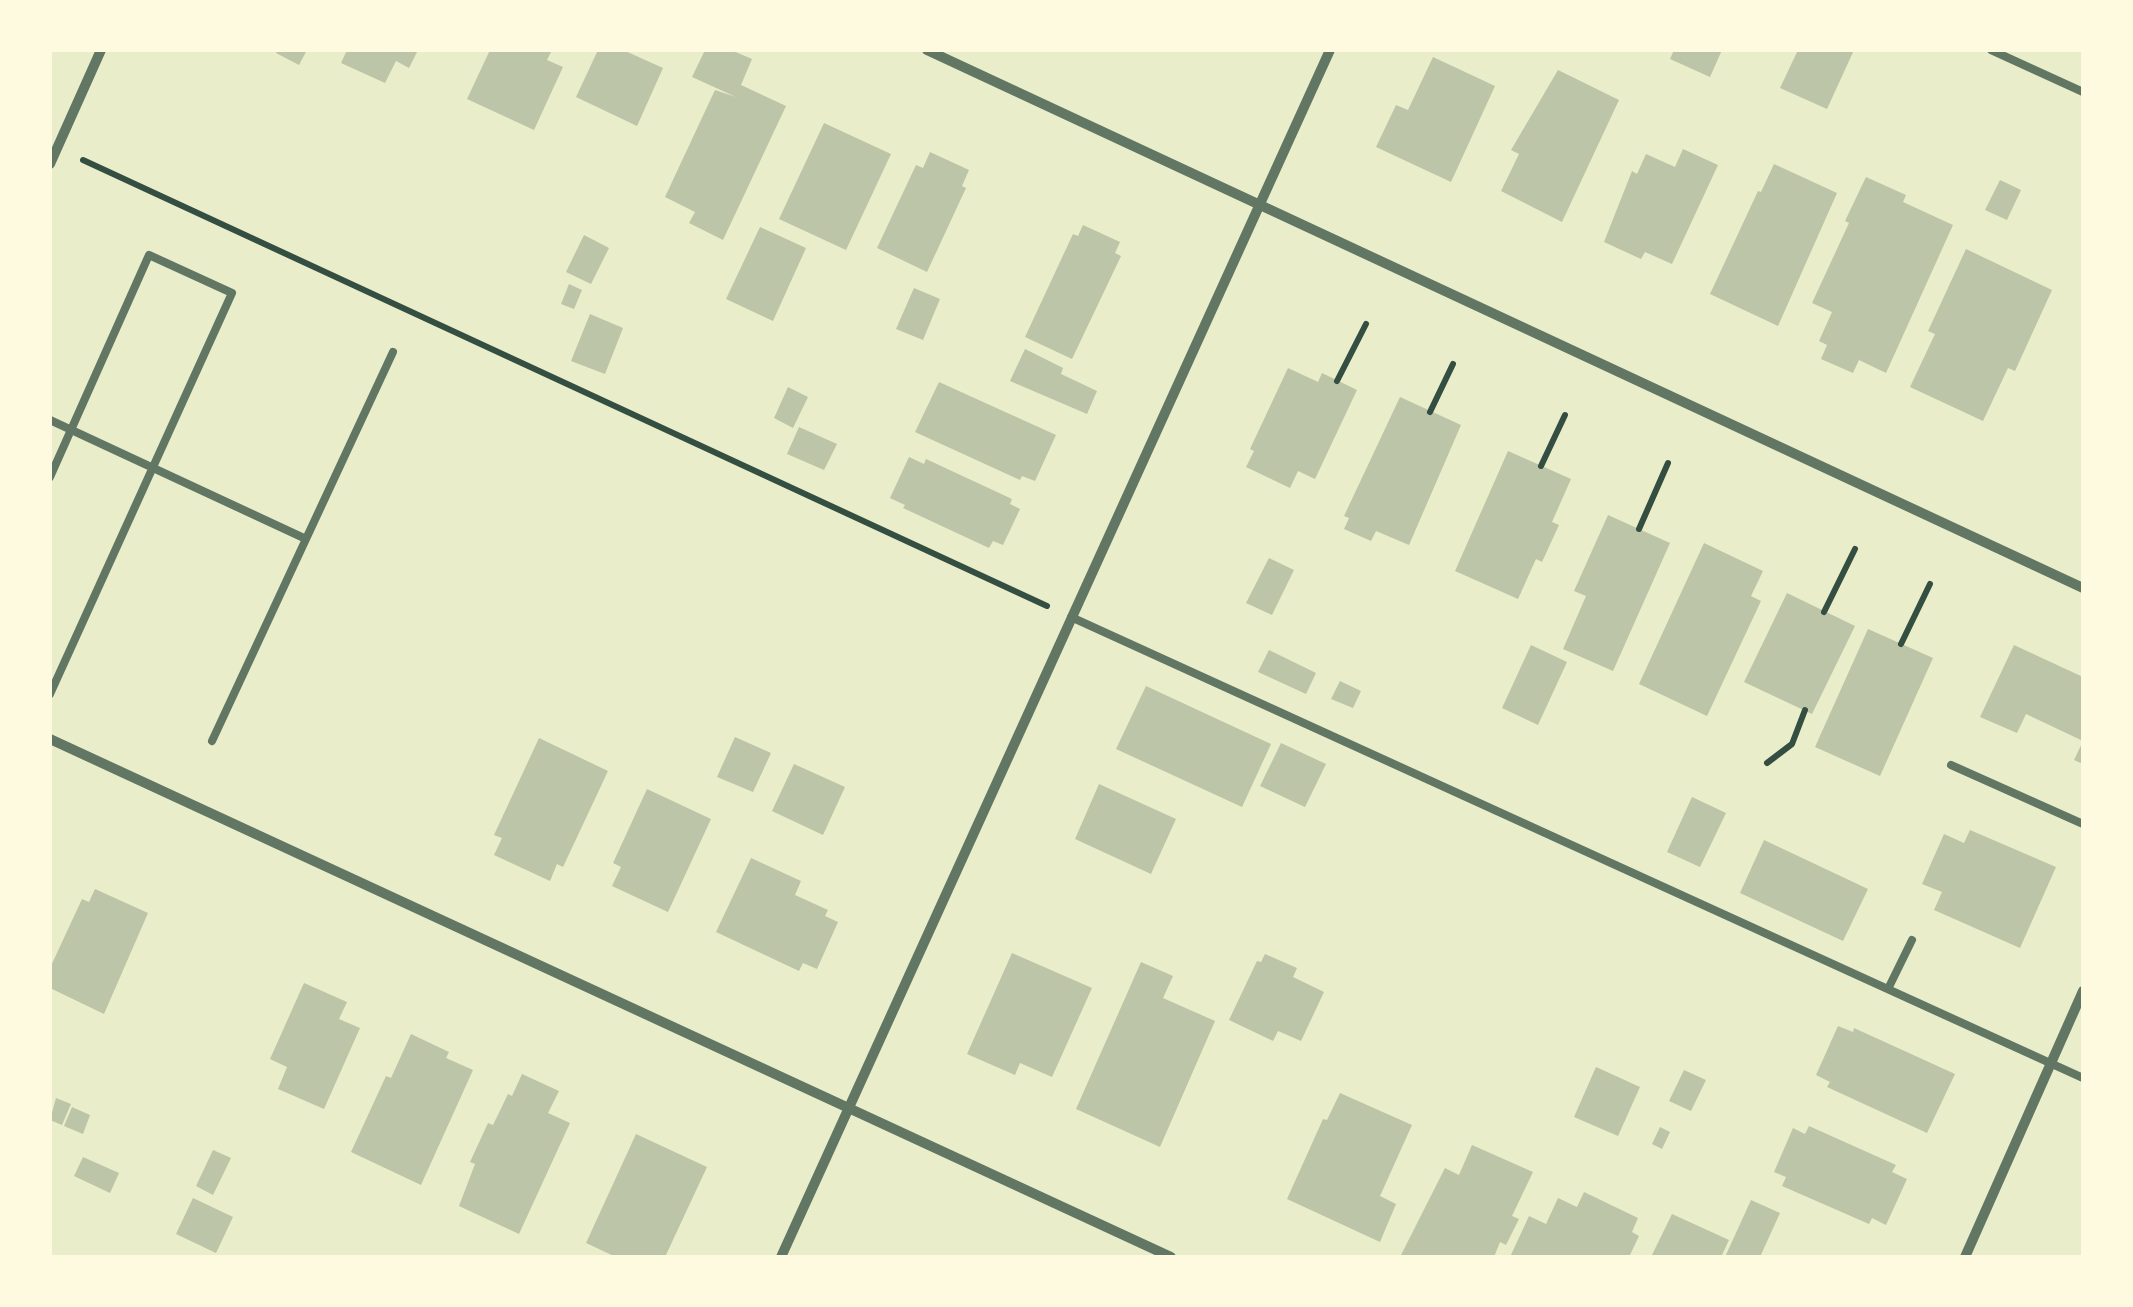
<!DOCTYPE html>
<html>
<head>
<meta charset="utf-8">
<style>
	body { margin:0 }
	#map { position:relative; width:2133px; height:1307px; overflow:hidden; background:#e9edc9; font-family:Roboto,sans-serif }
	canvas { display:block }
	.frame { position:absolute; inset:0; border:52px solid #fefae0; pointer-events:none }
</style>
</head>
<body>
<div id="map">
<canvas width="2133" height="1307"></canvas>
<div class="frame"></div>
</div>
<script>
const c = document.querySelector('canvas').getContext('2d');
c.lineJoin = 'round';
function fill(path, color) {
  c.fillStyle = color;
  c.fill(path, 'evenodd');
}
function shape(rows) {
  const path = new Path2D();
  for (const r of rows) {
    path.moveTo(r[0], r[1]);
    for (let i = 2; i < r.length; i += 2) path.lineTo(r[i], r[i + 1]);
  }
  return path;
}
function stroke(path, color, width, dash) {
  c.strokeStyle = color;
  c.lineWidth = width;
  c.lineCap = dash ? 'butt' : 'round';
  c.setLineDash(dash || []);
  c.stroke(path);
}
const building = shape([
	[278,50,307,50,299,65,276,53],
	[347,50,418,50,409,68,396,61,385,83,341,63],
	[490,50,552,50,547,60,563,67,534,130,467,99],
	[598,50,623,50,663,68,637,126,576,97],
	[705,50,731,50,752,59,741,85,786,106,723,240,689,223,695,212,665,197,715,90,736,97,692,77],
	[1674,50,1722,50,1710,77,1670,59],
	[1798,50,1854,50,1827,109,1780,88],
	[1433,57,1495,86,1451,182,1376,147,1396,105,1408,110],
	[1558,70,1619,100,1562,222,1501,191,1519,154,1511,150],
	[824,123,891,154,846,250,779,219],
	[1683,149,1718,165,1672,264,1645,252,1641,259,1604,242,1632,171,1637,174,1646,154,1675,167],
	[930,152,969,170,962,186,966,188,927,272,877,248,916,165,923,168],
	[1774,164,1837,193,1778,326,1710,294,1758,191,1761,192],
	[1866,177,1906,195,1903,202,1953,225,1886,373,1859,360,1853,373,1821,359,1827,345,1819,341,1832,312,1812,303,1849,223,1845,221],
	[2000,180,2021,190,2007,220,1985,210],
	[1083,225,1120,242,1115,253,1121,256,1072,359,1025,337,1073,234,1078,236],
	[760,227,806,248,773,321,726,299],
	[584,235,609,248,591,284,566,272],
	[1966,249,2052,290,2015,371,2008,368,1983,421,1910,387,1935,334,1928,331],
	[569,284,582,290,574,309,561,304],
	[914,288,940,299,923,340,896,329],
	[590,314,623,328,605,374,571,361],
	[1025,349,1063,368,1061,374,1097,391,1087,414,1010,381],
	[1288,368,1318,382,1322,373,1357,390,1315,479,1298,471,1290,488,1246,467,1254,451,1250,449],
	[939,382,1056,435,1035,481,1022,476,1020,480,915,432],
	[788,387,808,397,793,428,774,418],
	[1400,397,1461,425,1409,545,1376,531,1371,541,1344,529,1349,518,1344,516],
	[799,427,837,444,824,470,787,454],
	[1508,451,1571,479,1552,522,1559,525,1542,562,1536,559,1518,599,1455,571],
	[909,457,924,464,926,459,1012,499,1010,504,1020,509,1003,545,993,541,989,548,903,508,905,505,890,498],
	[1608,515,1670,543,1613,671,1563,649,1586,596,1574,591],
	[1704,543,1763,571,1751,596,1761,601,1707,716,1639,684],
	[1269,558,1294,570,1272,615,1246,603],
	[1787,593,1855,626,1812,714,1744,682],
	[1868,629,1933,658,1880,776,1815,747],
	[1531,645,1567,662,1538,725,1502,708],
	[2014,645,2083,677,2083,764,2074,760,2083,741,2026,714,2017,733,1980,717],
	[1269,650,1316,673,1306,694,1258,672],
	[1340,681,1361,691,1353,708,1331,699],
	[1146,686,1271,744,1242,807,1116,749],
	[735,737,771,753,753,792,717,777],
	[539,738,608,771,563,867,557,864,550,881,494,855,502,838,494,835],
	[1281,743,1326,764,1305,807,1260,786],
	[794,764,845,787,823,835,772,811],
	[1099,784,1176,819,1151,874,1075,839],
	[647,789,711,819,668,912,612,886,621,867,613,863],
	[1692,797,1726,813,1700,867,1667,852],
	[1970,830,2056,867,2020,948,1934,910,1942,892,1922,884,1944,834,1964,843],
	[1764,840,1868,889,1843,941,1740,893],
	[751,858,801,881,795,895,828,910,825,916,838,922,817,969,803,963,799,971,716,932],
	[95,889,148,913,104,1014,50,988,50,968,82,899,89,902],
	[1012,953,1092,988,1052,1077,1020,1063,1015,1075,967,1054],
	[1265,954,1297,968,1293,977,1324,992,1301,1041,1278,1031,1273,1041,1229,1020,1257,961,1261,962],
	[1141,962,1173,976,1163,998,1215,1021,1160,1147,1076,1109],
	[304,983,347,1002,339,1019,360,1028,324,1109,278,1089,287,1067,270,1059],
	[1838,1026,1853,1032,1854,1028,1955,1074,1927,1133,1827,1087,1830,1082,1816,1075],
	[411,1034,449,1052,446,1058,473,1070,421,1185,351,1152,386,1076,391,1078],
	[1596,1067,1640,1087,1618,1136,1574,1117],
	[1684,1070,1706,1080,1691,1111,1669,1101],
	[522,1074,559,1091,548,1113,570,1123,519,1234,459,1206,475,1164,470,1162,488,1123,493,1125,508,1094,512,1096],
	[1340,1093,1412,1125,1380,1196,1396,1204,1380,1242,1287,1199,1323,1119,1327,1120],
	[56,1098,71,1104,62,1125,50,1120],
	[72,1107,90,1115,83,1134,64,1126],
	[1809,1126,1896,1165,1892,1172,1907,1179,1886,1225,1872,1218,1869,1224,1782,1186,1786,1177,1774,1172,1793,1128,1805,1134],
	[1660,1127,1670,1132,1662,1149,1652,1144],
	[636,1134,707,1167,665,1257,616,1257,586,1243],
	[1472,1145,1533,1172,1512,1216,1519,1219,1506,1245,1500,1242,1494,1257,1401,1255,1445,1168,1459,1175],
	[213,1150,231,1158,213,1195,196,1186],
	[83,1157,119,1173,110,1193,74,1176],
	[1584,1192,1638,1218,1632,1232,1639,1236,1629,1257,1510,1257,1529,1216,1546,1224,1558,1198,1577,1207],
	[193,1198,233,1217,216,1253,176,1234],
	[1751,1200,1780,1213,1760,1257,1725,1257],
	[1672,1214,1729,1240,1721,1257,1651,1257]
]);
const path = shape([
	[83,160,1047,606],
	[1337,381,1366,324],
	[1430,412,1453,364],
	[1541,466,1565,415],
	[1639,529,1668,463],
	[1824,612,1855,549],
	[1901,644,1930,584],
	[1767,763,1792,744,1805,710]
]);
const service = shape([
	[1991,50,2083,92],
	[50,420,306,539],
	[50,477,149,255,232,293,50,694],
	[1071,617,2083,1078],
	[212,741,393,352],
	[1951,765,2083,824],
	[1888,989,1912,940]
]);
const minor = shape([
	[927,50,2083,588],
	[50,164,101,50],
	[50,739,1171,1257],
	[781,1257,1330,50],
	[1965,1257,2083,991]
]);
fill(building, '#bcc5a7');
stroke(path, '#344e41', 6);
stroke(service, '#617663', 8);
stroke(minor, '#617663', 10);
</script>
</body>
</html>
